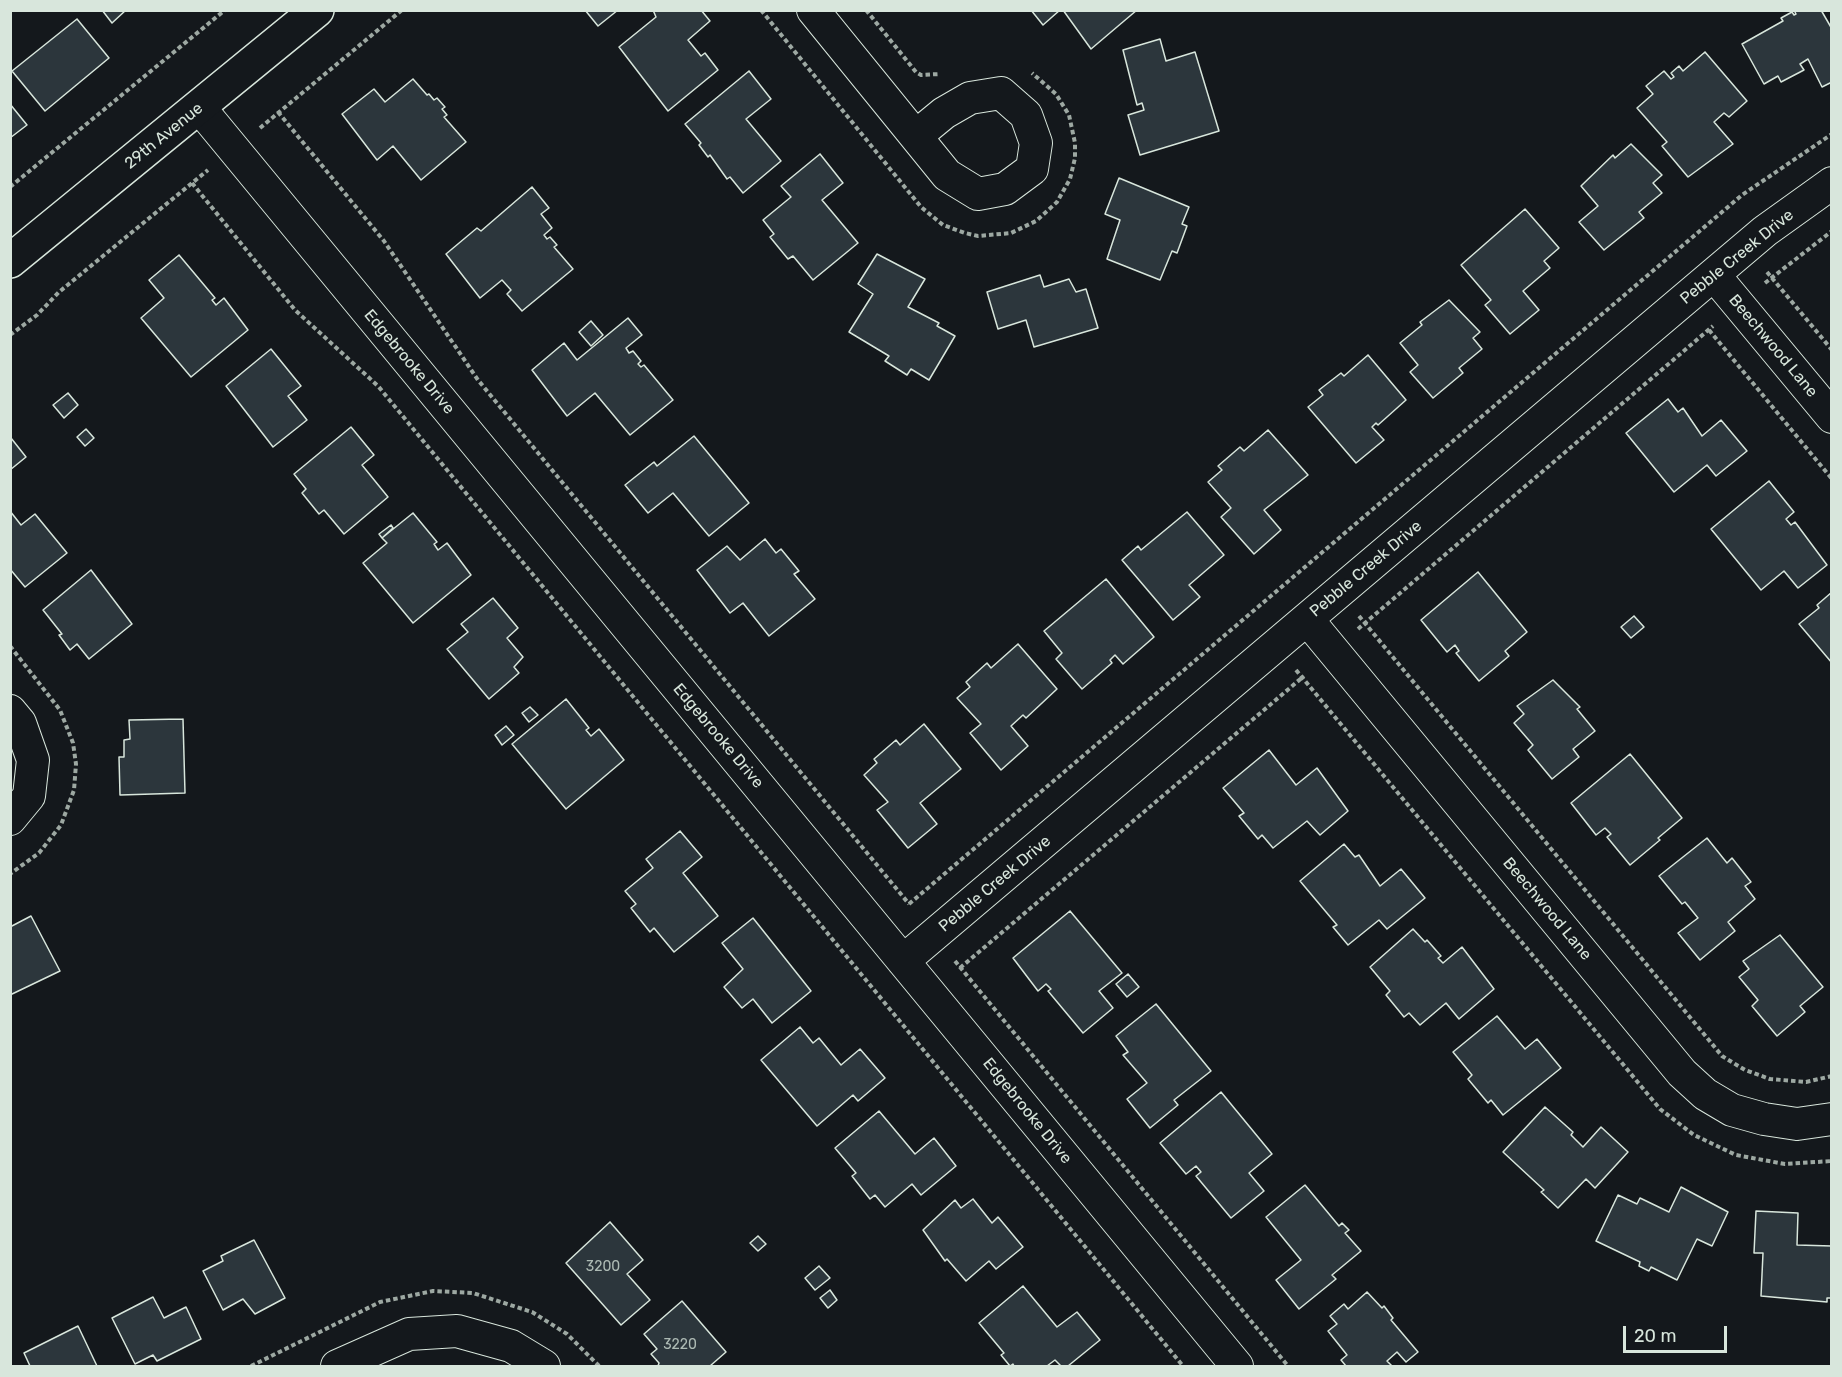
<!DOCTYPE html>
<html>
<head>
<meta charset="utf-8">
<style>
	body { margin:0 }
	#map { position:relative; width:1842px; height:1377px; overflow:hidden; background:#14181c; font-family:Rubik,sans-serif }
	canvas { display:block }
	.frame { position:absolute; inset:0; border:12px solid #d8e6dc; pointer-events:none }
	.scale { position:absolute; left:1623px; top:1326px; width:104px; height:27px; box-sizing:border-box; border:3px solid #d8e6dc; border-top:0; padding-left:8px; font-size:18px; line-height:21px; white-space:nowrap; color:#d8e6dc; -webkit-text-stroke:4px #14181c; paint-order:stroke }
</style>
</head>
<body>
<div id="map">
<canvas width="1842" height="1377"></canvas>
<div class="frame"></div>
<div class="scale">20 m</div>
</div>
<script>
const c = document.querySelector('canvas').getContext('2d');
c.lineJoin = 'round';
function fill(path, color) {
  c.fillStyle = color;
  c.fill(path, 'evenodd');
}
function shape(rows) {
  const path = new Path2D();
  for (const r of rows) {
    path.moveTo(r[0], r[1]);
    for (let i = 2; i < r.length; i += 2) path.lineTo(r[i], r[i + 1]);
  }
  return path;
}
function stroke(path, color, width, dash) {
  c.strokeStyle = color;
  c.lineWidth = width;
  c.lineCap = dash ? 'butt' : 'round';
  c.setLineDash(dash || []);
  c.stroke(path);
}
function label(font, color, halo, rows, align = 'center') {
  c.font = font + ' Rubik,sans-serif';
  c.lineWidth = 4.5;
  c.setLineDash([]);
  c.textBaseline = 'middle';
  c.strokeStyle = halo;
  c.fillStyle = color;
  for (const [text, x, y, turn = 0] of rows) {
    c.save();
    c.translate(x, y);
    c.rotate((+turn || 0) * Math.PI / 180);
    c.textAlign = isNaN(turn) ? turn : align;
    if (halo) c.strokeText(text, 0, 0);
    c.fillText(text, 0, 0);
    c.restore();
  }
}
const building = shape([
	[102,10,126,10,112,23,102,10],
	[585,10,618,10,598,26,585,10],
	[701,10,710,21,688,40,701,56,705,53,718,70,668,111,619,47,656,17,653,10,701,10],
	[1031,10,1060,10,1043,25,1031,10],
	[1063,10,1137,10,1091,49,1063,10],
	[1794,10,1821,10,1832,29,1832,82,1822,87,1808,59,1800,64,1804,70,1781,82,1778,76,1764,84,1742,44,1783,21,1781,18,1792,12,1794,15,1796,14,1794,10],
	[77,19,109,58,45,111,12,71,77,19],
	[1160,39,1166,61,1195,52,1219,131,1140,155,1128,115,1144,110,1142,103,1137,105,1123,50,1160,39],
	[1705,52,1747,101,1729,117,1724,113,1714,122,1733,144,1688,177,1662,146,1667,142,1637,108,1653,94,1646,86,1664,71,1671,79,1674,77,1671,73,1679,66,1683,71,1705,52],
	[749,71,771,99,746,119,781,161,743,193,730,177,727,179,710,155,708,157,699,145,701,143,685,124,749,71],
	[413,79,427,95,429,94,434,100,437,98,445,107,442,109,447,115,444,117,466,142,421,180,393,146,377,160,342,114,374,89,385,102,413,79],
	[10,104,27,125,10,138,10,104],
	[1631,144,1662,175,1653,183,1662,193,1639,212,1644,218,1604,250,1579,222,1598,206,1581,186,1613,155,1615,158,1631,144],
	[820,154,843,183,822,200,858,243,813,280,793,256,788,259,770,237,774,234,763,220,791,197,781,186,820,154],
	[1119,178,1189,207,1182,224,1187,226,1177,253,1172,251,1160,280,1107,259,1120,220,1105,214,1119,178],
	[532,187,549,208,541,214,552,228,544,235,547,239,550,237,557,245,554,247,573,269,522,311,507,294,511,290,502,280,480,298,446,254,477,228,481,231,532,187],
	[1525,209,1559,248,1544,261,1550,268,1523,291,1539,310,1510,334,1485,305,1491,300,1461,265,1525,209],
	[877,254,925,279,908,307,939,323,937,326,955,336,929,380,911,369,907,375,885,361,889,356,849,332,873,294,858,284,877,254],
	[179,255,215,298,212,300,216,305,224,298,248,330,191,377,141,318,164,298,149,280,179,255],
	[1040,275,1044,287,1069,279,1076,292,1086,289,1098,328,1034,347,1026,320,998,329,987,292,1040,275],
	[1449,300,1480,332,1473,338,1482,349,1459,368,1463,373,1433,398,1410,372,1418,365,1400,343,1422,325,1420,322,1449,300],
	[628,318,642,335,626,348,629,353,633,351,641,361,638,364,641,367,644,365,673,400,630,435,595,393,567,416,532,370,564,343,577,360,628,318],
	[591,321,603,335,591,346,579,332,591,321],
	[271,349,301,386,288,396,307,420,273,447,226,386,271,349],
	[1368,355,1406,400,1378,425,1376,423,1372,427,1384,440,1356,463,1308,407,1323,395,1319,390,1341,373,1344,376,1368,355],
	[68,393,78,405,64,418,53,405,68,393],
	[1668,399,1678,412,1683,408,1702,436,1721,420,1747,451,1716,476,1707,465,1674,492,1626,433,1668,399],
	[351,427,374,455,362,465,388,497,344,534,324,510,319,514,302,493,306,489,294,474,351,427],
	[86,429,94,438,85,446,77,437,86,429],
	[1268,430,1308,475,1264,510,1281,530,1254,554,1221,517,1231,508,1208,482,1222,470,1218,466,1240,447,1244,451,1268,430],
	[694,436,749,503,709,536,673,493,648,513,625,485,654,462,657,466,694,436],
	[11,438,26,457,10,470,10,439,11,438],
	[1769,481,1794,512,1786,519,1791,525,1795,522,1827,565,1798,588,1784,571,1761,590,1711,529,1769,481],
	[10,511,21,525,35,514,67,553,25,587,10,569,10,511],
	[1187,512,1224,555,1189,585,1200,597,1173,620,1122,560,1138,546,1141,550,1187,512],
	[413,513,437,542,434,544,438,550,447,543,471,575,413,623,363,563,387,543,382,538,413,513],
	[391,525,393,528,382,538,379,534,391,525],
	[765,539,776,553,781,549,799,571,794,574,815,599,769,636,743,603,730,613,697,570,727,546,740,560,765,539],
	[91,570,132,624,89,659,77,644,70,650,59,635,62,634,43,610,91,570],
	[1478,572,1527,632,1505,651,1509,656,1479,681,1456,653,1459,651,1455,645,1447,652,1421,620,1478,572],
	[1106,579,1154,637,1123,664,1115,655,1110,660,1112,663,1082,689,1056,659,1062,653,1044,631,1106,579],
	[1832,592,1832,663,1799,624,1819,608,1817,605,1832,592],
	[493,598,518,628,507,638,523,657,514,667,519,673,489,699,447,649,468,632,461,624,493,598],
	[1634,616,1644,627,1631,638,1621,627,1634,616],
	[1018,644,1057,689,1026,718,1023,715,1011,726,1028,746,1001,770,970,733,981,724,957,698,970,687,966,682,987,663,991,668,1018,644],
	[1553,680,1580,707,1577,709,1595,731,1573,749,1579,757,1552,779,1528,750,1533,745,1514,723,1524,714,1517,706,1553,680],
	[566,699,589,728,586,730,591,736,599,729,624,760,566,809,512,744,566,699],
	[530,707,538,715,529,722,522,713,530,707],
	[183,719,185,793,120,795,119,757,124,757,124,740,130,739,129,720,183,719],
	[924,724,961,769,920,803,937,824,908,848,877,810,888,802,864,775,877,763,874,759,896,740,900,745,924,724],
	[506,726,514,735,502,745,495,735,506,726],
	[1269,750,1296,785,1317,768,1348,811,1320,835,1307,821,1273,848,1262,835,1258,839,1239,816,1244,813,1223,788,1269,750],
	[1630,754,1682,818,1658,838,1660,840,1630,865,1607,837,1611,834,1605,828,1596,835,1571,803,1630,754],
	[680,831,702,857,683,873,718,916,674,952,654,928,650,932,631,908,636,904,625,891,653,868,646,859,680,831],
	[1707,838,1727,863,1732,858,1751,882,1745,886,1755,899,1728,922,1735,931,1700,960,1678,933,1698,918,1685,902,1682,904,1659,876,1707,838],
	[1344,844,1355,857,1359,855,1380,886,1401,869,1425,898,1387,929,1379,920,1348,945,1333,927,1337,925,1300,881,1344,844],
	[1070,911,1122,973,1099,991,1113,1008,1083,1033,1048,991,1051,989,1046,984,1038,991,1013,958,1070,911],
	[31,916,60,971,10,995,10,927,31,916],
	[753,918,811,991,772,1023,753,999,742,1008,724,987,743,969,722,943,753,918],
	[1413,929,1425,942,1427,940,1441,956,1438,958,1443,963,1462,947,1494,989,1459,1019,1446,1003,1420,1025,1409,1013,1404,1017,1386,995,1390,991,1370,967,1413,929],
	[1780,935,1823,987,1800,1006,1805,1012,1777,1036,1752,1006,1758,1000,1739,977,1749,969,1743,961,1780,935],
	[1128,974,1139,987,1127,997,1116,984,1128,974],
	[1156,1004,1211,1071,1174,1100,1178,1105,1150,1128,1127,1099,1147,1083,1123,1055,1128,1052,1116,1036,1156,1004],
	[1497,1016,1525,1049,1537,1039,1561,1068,1503,1115,1491,1100,1488,1103,1468,1079,1472,1075,1453,1052,1497,1016],
	[800,1027,813,1043,819,1038,841,1065,860,1049,885,1078,858,1101,853,1095,817,1126,761,1060,800,1027],
	[1221,1092,1272,1154,1249,1173,1264,1191,1231,1218,1196,1176,1201,1172,1196,1166,1186,1174,1160,1143,1221,1092],
	[1545,1107,1573,1132,1571,1135,1583,1147,1601,1127,1628,1152,1595,1188,1586,1179,1558,1208,1541,1192,1544,1190,1503,1152,1545,1107],
	[879,1111,915,1154,934,1138,956,1166,921,1195,912,1184,885,1207,875,1195,870,1199,852,1176,856,1173,835,1148,879,1111],
	[1305,1185,1339,1226,1342,1223,1349,1230,1345,1233,1361,1251,1332,1275,1336,1279,1299,1309,1276,1280,1301,1260,1266,1217,1305,1185],
	[1681,1187,1728,1212,1712,1246,1697,1239,1677,1280,1651,1267,1649,1271,1639,1266,1640,1262,1596,1241,1618,1195,1637,1204,1640,1198,1669,1212,1681,1187],
	[973,1199,992,1223,998,1217,1023,1247,996,1269,989,1261,966,1281,947,1259,945,1261,923,1230,955,1200,961,1208,973,1199],
	[1756,1211,1798,1213,1797,1245,1832,1246,1832,1298,1827,1298,1827,1302,1761,1296,1763,1253,1754,1253,1756,1211],
	[610,1222,643,1260,627,1274,650,1300,621,1325,566,1263,610,1222],
	[758,1236,766,1244,758,1251,750,1243,758,1236],
	[254,1240,285,1298,255,1314,243,1299,223,1310,203,1271,223,1261,221,1256,254,1240],
	[819,1266,830,1278,815,1290,805,1278,819,1266],
	[1023,1286,1057,1327,1077,1312,1100,1340,1068,1366,1061,1366,1055,1360,1047,1366,1014,1366,1013,1364,1010,1366,1001,1355,1004,1353,979,1323,1023,1286],
	[830,1290,837,1300,828,1308,820,1298,830,1290],
	[1367,1292,1382,1308,1384,1306,1393,1318,1391,1320,1418,1352,1406,1362,1397,1352,1387,1361,1392,1366,1346,1366,1341,1360,1347,1355,1328,1331,1337,1324,1330,1316,1344,1304,1348,1309,1367,1292],
	[153,1297,164,1318,186,1307,201,1339,157,1361,153,1355,135,1364,112,1318,153,1297],
	[682,1301,726,1352,710,1366,658,1366,659,1363,651,1354,657,1349,644,1334,682,1301],
	[78,1326,97,1366,30,1366,24,1353,78,1326]
]);
const path = shape([
	[761,10,921,207,943,225,965,233,978,236,1011,233,1036,221,1057,202,1070,179,1075,158,1075,143,1069,115,1056,94,1032,73],
	[866,10,916,72,921,75,940,74],
	[278,112,384,241,478,380,909,904],
	[260,128,402,10],
	[192,183,295,310,378,386,1183,1366],
	[10,187,225,10],
	[1767,272,1832,350],
	[1765,283,1832,231],
	[1709,330,1832,479],
	[10,335,37,315,59,292,208,170],
	[1359,616,1722,1056,1745,1070,1770,1079,1806,1082,1832,1076],
	[1358,629,1713,326],
	[10,646,60,710,73,743,76,764,74,790,61,825,39,853,10,874],
	[1296,670,1660,1109,1694,1135,1736,1155,1785,1164,1832,1161],
	[909,904,1742,195,1832,134],
	[955,961,1288,1366],
	[960,968,1304,676],
	[251,1366,380,1302,433,1291,473,1293,532,1312,567,1334,599,1366]
]);
const street = shape([
	[813,10,947,175,978,194,1005,189,1032,169,1036,143,1026,115,1001,93,970,98,944,113,916,136],
	[199,107,1237,1366],
	[1714,275,1832,417],
	[1307,619,1682,1073,1705,1094,1732,1110,1764,1119,1797,1124,1832,1119],
	[10,711,20,723,33,760,29,796,10,819],
	[903,961,1765,231,1832,183],
	[337,1366,409,1334,457,1331,511,1346,544,1366]
]);
const secondary = shape([
	[10,261,317,10]
]);
const numberNames = [
	["3200",603,1267],
	["3220",680,1345]
];
const streetNames = [
	["29th Avenue",164,136,-39],
	["Pebble Creek Drive",1737,257,-39],
	["Beechwood Lane",1773,346,50],
	["Edgebrooke Drive",409,362,50],
	["Pebble Creek Drive",1366,569,-40],
	["Edgebrooke Drive",718,736,50],
	["Pebble Creek Drive",995,884,-40],
	["Beechwood Lane",1547,909,50],
	["Edgebrooke Drive",1027,1111,51]
];
fill(building, '#2c363c');
stroke(building, '#d8e6dc', 1.5);
stroke(street, '#d8e6dc', 34);
stroke(secondary, '#d8e6dc', 36);
stroke(path, '#9da8a2', 4, [4.5, 3]);
stroke(street, '#14181c', 32);
stroke(secondary, '#14181c', 33);
label('14px', '#adbab4', null, numberNames);
label('16px', '#d8e6dc', '#14181c', streetNames);
</script>
</body>
</html>
